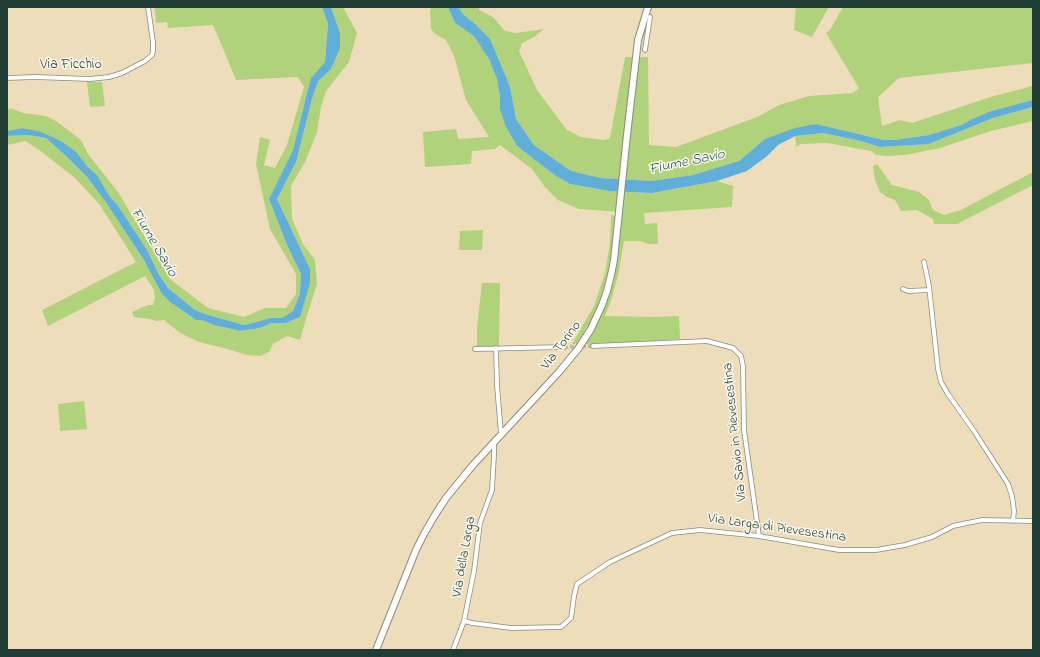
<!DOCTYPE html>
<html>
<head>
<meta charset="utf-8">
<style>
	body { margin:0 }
	#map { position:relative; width:1040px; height:657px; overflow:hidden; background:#edb; font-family:"Indie Flower",sans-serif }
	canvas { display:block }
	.frame { position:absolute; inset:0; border:8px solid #1f3d34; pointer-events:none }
</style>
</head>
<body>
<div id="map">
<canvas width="1040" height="657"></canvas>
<div class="frame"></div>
</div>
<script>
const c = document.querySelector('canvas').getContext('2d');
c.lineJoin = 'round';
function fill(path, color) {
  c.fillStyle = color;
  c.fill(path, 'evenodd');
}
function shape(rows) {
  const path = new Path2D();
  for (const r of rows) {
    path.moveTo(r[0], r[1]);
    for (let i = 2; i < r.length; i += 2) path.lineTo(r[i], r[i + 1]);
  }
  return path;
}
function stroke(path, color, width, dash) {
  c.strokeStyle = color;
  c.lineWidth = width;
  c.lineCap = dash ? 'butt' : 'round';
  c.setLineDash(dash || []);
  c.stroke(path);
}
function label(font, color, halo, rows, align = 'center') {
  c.font = font + ' "Indie Flower",sans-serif';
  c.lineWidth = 3;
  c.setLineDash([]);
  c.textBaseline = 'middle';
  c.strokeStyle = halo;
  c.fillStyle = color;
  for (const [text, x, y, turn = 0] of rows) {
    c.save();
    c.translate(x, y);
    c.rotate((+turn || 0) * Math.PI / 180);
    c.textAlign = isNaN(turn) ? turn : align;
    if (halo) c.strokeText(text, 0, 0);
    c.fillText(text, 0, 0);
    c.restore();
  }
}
const green = shape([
	[153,7,322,7,328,24,325,62,311,78,307,93,293,150,269,199,287,245,301,274,300,293,293,311,282,318,270,318,257,322,244,325,208,315,195,310,168,288,158,273,147,250,117,204,110,197,97,175,61,141,22,128,7,131,7,110,10,108,23,113,46,116,56,121,81,140,88,154,118,192,170,279,208,308,244,317,265,308,286,308,296,294,296,274,270,229,256,164,260,137,270,140,264,165,275,168,287,145,304,87,298,77,236,80,213,25,168,28,167,22,156,23,155,10],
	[331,7,343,7,357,33,349,62,326,91,321,107,317,132,305,162,291,186,292,219,303,244,315,260,317,284,305,322,300,340,287,336,273,344,269,352,260,356,247,355,224,348,199,342,180,333,164,320,156,321,150,319,134,317,132,312,148,305,153,305,155,298,154,290,145,276,48,326,42,310,136,262,100,205,75,178,38,149,25,141,7,145,7,136,28,135,46,138,65,155,87,177,105,201,144,260,155,281,162,294,170,302,196,320,202,320,214,325,240,331,260,328,272,323,286,323,300,317,310,269,277,199,296,162,312,99,318,80,331,69,340,33],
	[431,7,448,7,455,23,475,36,489,59,497,79,500,97,500,109,505,125,517,146,556,176,570,184,609,191,652,193,717,181,733,186,732,207,644,213,645,224,657,223,658,244,649,244,640,241,624,241,619,271,612,298,605,316,654,317,679,316,680,339,631,343,584,344,609,294,616,267,622,212,579,209,558,200,545,187,532,169,500,145,495,149,472,151,471,164,425,167,423,132,456,129,458,139,489,137,466,100,454,56,446,40,435,34,431,29,430,12],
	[458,7,479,7,479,10,493,17,505,31,516,33,544,29,534,37,522,43,519,51,537,90,567,130,581,137,604,140,610,138,625,57,648,57,649,145,676,147,757,117,779,105,809,96,853,93,859,88,826,33,830,30,843,7,1033,7,1033,63,899,78,878,97,882,126,900,120,912,123,994,96,1033,86,1033,100,991,111,972,119,961,125,929,135,895,140,884,140,816,124,765,139,739,161,693,175,651,181,601,178,571,171,534,145,516,119,510,87,474,23,464,15],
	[796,7,829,7,812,37,794,30],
	[87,82,102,82,105,106,90,107],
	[1033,107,1033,121,991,131,940,148,905,155,888,156,876,155,871,151,827,143,801,144,796,147,795,136,823,133,861,141,880,147,929,144,993,118],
	[877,164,892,185,919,192,929,200,933,210,944,215,961,210,1033,172,1033,185,957,224,934,224,933,219,917,210,901,211,895,200,887,197,880,192,875,180,873,166],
	[611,215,615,216,613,243,607,277,602,295,593,317,584,333,577,344,572,344,594,306,605,273,610,243],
	[483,230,482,250,459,250,460,231],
	[482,283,500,283,499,346,477,347,477,327],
	[84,401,87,429,60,431,58,404]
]);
const water = shape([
	[322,7,331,7,340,33,340,48,331,69,318,81,312,99,296,162,277,199,310,269,310,283,300,317,286,323,272,323,260,328,240,331,214,325,202,320,196,320,170,302,162,294,155,281,144,260,105,201,87,177,65,155,46,138,28,135,7,136,7,131,22,128,41,132,61,141,76,152,88,167,97,175,110,197,117,204,147,250,158,273,168,288,195,310,208,315,244,325,257,322,270,318,282,318,293,311,300,293,301,274,287,245,269,199,293,150,307,93,311,78,325,62,328,24],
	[448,7,458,7,464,15,474,23,490,39,510,87,516,119,534,145,571,171,601,178,651,181,693,175,739,161,765,139,795,128,816,124,884,140,895,140,929,135,961,125,972,119,991,111,1033,100,1033,107,993,118,929,144,880,147,861,141,823,133,795,136,778,145,766,157,747,171,717,181,652,193,609,191,570,184,556,176,517,146,505,125,500,109,500,97,497,79,489,59,474,36,455,23]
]);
const streetTunnel = shape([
	[564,347,593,346]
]);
const street = shape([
	[645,50,650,17],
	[7,78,35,77,90,79,109,77,122,73,145,61,152,55,153,51,153,42,148,7],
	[924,262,929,286,938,369,941,382,948,394,974,431,1008,484,1012,496,1014,511,1013,521],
	[903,289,908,291,929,290],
	[593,346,707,341,733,348,741,356,743,366,744,430,759,536],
	[496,348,497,385,501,434],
	[475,349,564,347],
	[464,621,472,623,511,628,561,627,571,618,574,596,577,584,610,562,672,533,700,530,759,536,839,550,876,550,905,545,932,537,953,526,982,520,1033,521],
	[453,650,464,621,474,571,480,523,492,490,494,455,494,443]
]);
const secondary = shape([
	[376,650,416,550,424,534,435,515,446,498,473,465,559,372,578,349,591,329,602,305,607,291,611,275,614,260,627,135,638,40,648,7]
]);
const streetNames = [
	["Via Ficchio",71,66],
	["Via Torino",562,346,-53],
	["Via Savio in Pievesestina",736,432,-96],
	["Via Larga di Pievesestina",777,529,8],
	["Via della Larga",465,557,-80]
];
const waterNames = [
	["Fiume Savio",687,163,-12],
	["Fiume Savio",153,243,59]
];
fill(green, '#b0d27a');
fill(water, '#60aeda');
stroke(streetTunnel, '#c5bda0', 4, [4, 2]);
stroke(street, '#868d78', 5.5);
stroke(secondary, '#868d78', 8);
stroke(street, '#fff', 4);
stroke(secondary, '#fff', 6);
label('14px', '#1f3d34', '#fbf7ec', streetNames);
label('italic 15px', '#325f66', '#fbf7ec', waterNames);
</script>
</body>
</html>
